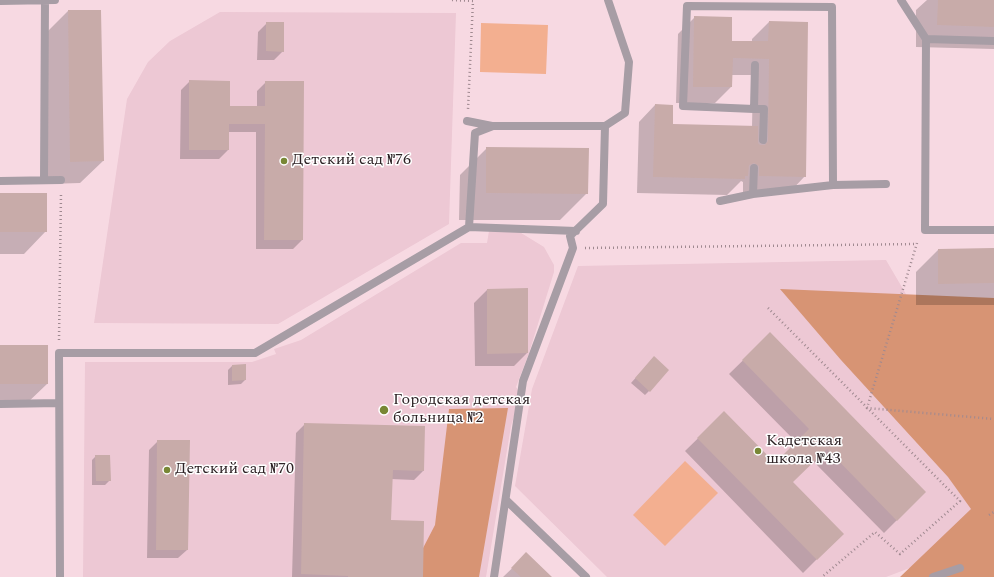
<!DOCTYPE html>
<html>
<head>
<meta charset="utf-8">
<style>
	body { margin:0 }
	canvas { display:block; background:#f7d9e2 }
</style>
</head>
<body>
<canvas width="994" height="577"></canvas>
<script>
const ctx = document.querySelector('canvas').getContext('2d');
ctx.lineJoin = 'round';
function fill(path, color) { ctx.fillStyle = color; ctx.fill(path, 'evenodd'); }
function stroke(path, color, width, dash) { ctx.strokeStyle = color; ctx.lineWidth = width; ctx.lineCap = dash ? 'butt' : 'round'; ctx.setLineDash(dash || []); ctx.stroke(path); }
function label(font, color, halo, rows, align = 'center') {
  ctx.font = font + ' Spectral,serif'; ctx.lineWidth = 3; ctx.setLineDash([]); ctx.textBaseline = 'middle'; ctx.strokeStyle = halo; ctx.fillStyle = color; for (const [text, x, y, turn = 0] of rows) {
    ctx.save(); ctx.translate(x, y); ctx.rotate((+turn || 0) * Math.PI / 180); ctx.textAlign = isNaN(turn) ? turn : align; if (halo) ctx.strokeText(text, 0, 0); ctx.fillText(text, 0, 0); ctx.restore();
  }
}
fill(new Path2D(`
	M220,12L456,13L449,224L278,324L94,323L127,99L148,62L170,41Z
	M513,228L544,247L554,265V272L529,353L516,387L521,394L511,426L486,577H83L85,362H252L276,354L274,349L301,340L461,243H487L489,231Z
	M886,260L944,359L994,536L886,577H607L515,486L532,389L578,266Z`), '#edc8d4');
fill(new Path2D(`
	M481,23L548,25L546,74L480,72Z
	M685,461L718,493L665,546L633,515Z`), '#f3af90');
fill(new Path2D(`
	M780,289L994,298V577H900L971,509L948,477L841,360Z
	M508,408L479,577H408L435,525L449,409Z`), '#d79474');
fill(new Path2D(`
	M927,0H994V49L916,47V10Z
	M68,11L103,161L80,183L48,184L46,33Z
	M694,18L731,42H752V39L769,22L805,176L789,193L743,192V182L741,181L727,195L637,193L639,122L655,105L672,125L752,127L753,75H731V87L715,103H676L678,34Z
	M267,23L283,51L274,60H257L258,32Z
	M190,81L229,107H257V91L266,82L302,240L293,249H256V132H228V150L219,159H180L181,90Z
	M487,148L587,193L560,220H459L460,175Z
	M0,194L46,231L24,254H0Z
	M994,249V305H916V272L938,250Z
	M527,289V353L514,366H475L474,303L487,290Z
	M770,334L925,492L884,533L813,461L792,482L842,534L803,573L685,451L724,413L775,465L797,443L729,374Z
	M0,346L47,384L24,406H0Z
	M650,362L649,391L645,395L631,383Z
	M245,365V380L241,384L228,385V370L232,366Z
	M305,424L423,471L414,480L391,479L390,521L422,577H292L296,433Z
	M158,441L187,550L178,558H147L149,450Z
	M96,456L110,480L105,485H92V460Z
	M527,554L551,577H503Z`), '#0003');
fill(new Path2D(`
	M938,0H994V27L937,25Z
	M68,10H101L104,161L70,162Z
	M694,16L732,17V41H768L769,21L808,22L806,177L759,176V166L754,163L749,165L748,176H745V179L653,177L655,104L673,105V124L758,126V143L760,145H765L768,141L769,59L733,58L732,87H693Z
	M266,22H284V52L266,51Z
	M189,80L230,81V106H265V81H304L303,240H264L265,124H229V150H189Z
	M486,147L589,148L588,194L486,193Z
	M0,193H47V232H0Z
	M994,248V283L938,284V249Z
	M528,288V353L487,354V289Z
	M770,332L926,492L897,521L827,449L793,482L844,534L817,560L697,438L724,411L775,463L809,429L742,360Z
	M0,345H48V384H0Z
	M654,356L669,370L650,392L635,378Z
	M246,364V380L232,381V365Z
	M304,423L425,426L424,471L393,470L391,520L424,521L423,577H348V576L301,574Z
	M157,440H190L188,550H156Z
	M95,455H110L111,481H96Z
	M526,552L552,577H521L511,568Z`), '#c8aba9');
stroke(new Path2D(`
	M452,0L473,1L468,109
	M917,243L867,408L994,419
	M585,248L917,244
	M768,308L960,501L900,554L875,532L822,577
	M59,340L61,193
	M989,515L994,512`), '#9f8990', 2.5, [1, 3]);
stroke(new Path2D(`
	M901,0L926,39L925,230H994
	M0,1L55,0
	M926,39L994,41
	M755,65L754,109L683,106L687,6L832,7L833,185
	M754,109H764L763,140
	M467,121L492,126
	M754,168L753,194L833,185L886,184
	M44,180L45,0
	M0,181L61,180
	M720,201L753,194
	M469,227L576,231
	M0,404L59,403
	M506,500L586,577
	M60,577L59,353H255L469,227L475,133L493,126H605L625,113L629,62L608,0
	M494,577L523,381L573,248L570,236L603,204L605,126
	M933,577L960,568`), '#a79da5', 8);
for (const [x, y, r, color] of [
	[284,161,4,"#788735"],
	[384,410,5,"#788735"],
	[758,451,4,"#788735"],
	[167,470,4,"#788735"]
]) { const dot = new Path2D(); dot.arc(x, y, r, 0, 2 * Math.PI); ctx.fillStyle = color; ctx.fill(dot); stroke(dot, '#fff', 1.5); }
label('16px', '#2d2225', '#fff', [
	["Детский сад №76",292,161],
	["Городская детская",393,401],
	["больница №2",393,419],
	["Кадетская",766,442],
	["школа №43",766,460],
	["Детский сад №70",175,470]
], 'left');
</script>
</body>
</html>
